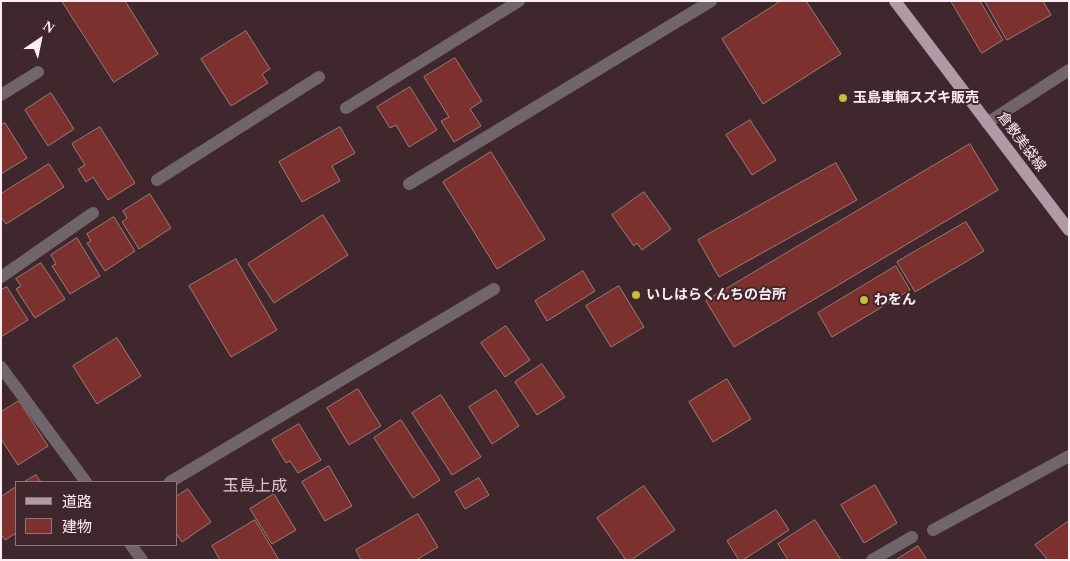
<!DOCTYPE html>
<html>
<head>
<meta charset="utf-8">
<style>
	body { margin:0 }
	#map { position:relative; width:1070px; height:561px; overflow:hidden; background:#3f272d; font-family:"Times New Roman","Noto Sans JP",serif }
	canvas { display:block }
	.frame { position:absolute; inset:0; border:2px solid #feeef1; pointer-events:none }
	.legend { position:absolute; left:15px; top:481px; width:162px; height:65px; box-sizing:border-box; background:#3f272d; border:1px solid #8b777b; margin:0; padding:6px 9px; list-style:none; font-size:15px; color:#feeef1 }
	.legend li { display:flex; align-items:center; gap:10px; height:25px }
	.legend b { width:25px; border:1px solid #8b777b }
	.north { position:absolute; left:15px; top:15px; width:50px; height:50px; -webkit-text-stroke:4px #3f272d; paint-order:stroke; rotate:34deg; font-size:14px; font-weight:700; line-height:20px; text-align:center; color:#feeef1 }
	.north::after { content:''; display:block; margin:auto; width:18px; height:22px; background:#feeef1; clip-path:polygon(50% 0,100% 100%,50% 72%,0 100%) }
</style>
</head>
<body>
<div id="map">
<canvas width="1070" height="561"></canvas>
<div class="frame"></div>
<ul class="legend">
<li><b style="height:6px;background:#b09aa6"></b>道路</li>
<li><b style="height:14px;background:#7d312f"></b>建物</li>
</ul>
<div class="north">N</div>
</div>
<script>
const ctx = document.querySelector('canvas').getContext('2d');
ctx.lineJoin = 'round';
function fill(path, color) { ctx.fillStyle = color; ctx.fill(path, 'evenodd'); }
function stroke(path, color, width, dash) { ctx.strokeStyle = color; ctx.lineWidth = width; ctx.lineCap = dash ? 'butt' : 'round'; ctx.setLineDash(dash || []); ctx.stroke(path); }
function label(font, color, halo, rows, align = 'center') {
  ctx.font = font + ' "Times New Roman","Noto Sans JP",serif'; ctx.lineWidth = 4; ctx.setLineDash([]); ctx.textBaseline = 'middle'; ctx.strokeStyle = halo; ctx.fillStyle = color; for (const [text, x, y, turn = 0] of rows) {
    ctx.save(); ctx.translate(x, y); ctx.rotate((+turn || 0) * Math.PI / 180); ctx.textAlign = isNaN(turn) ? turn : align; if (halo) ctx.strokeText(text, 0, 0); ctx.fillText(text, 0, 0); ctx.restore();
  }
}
const building = new Path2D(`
	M62,1H125L158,54L114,82Z
	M781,1H806L841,54L763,104L722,39Z
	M951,1H980L1003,40L982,53Z
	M985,1H1043L1051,15L1007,40Z
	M246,31L270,69L262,74L268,83L231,106L201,59Z
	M455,58L482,101L470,109L481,126L454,142L441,121L449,117L424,77Z
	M410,87L437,130L409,147L396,125L390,128L377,107Z
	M51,93L74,129L48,146L25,110Z
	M750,120L776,160L752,175L726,135Z
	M5,123L27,158L1,174V125Z
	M100,127L135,183L108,200L93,177L86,182L78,169L85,165L72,144Z
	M340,127L355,153L332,166L340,181L302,202L279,162Z
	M970,144L998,190L734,347L706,301Z
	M491,152L545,239L497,269L443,182Z
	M836,163L857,200L719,277L698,240Z
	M49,164L64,187L6,224L1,217V194Z
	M644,192L671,229L642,250L637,243L634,246L612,215Z
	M150,194L171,228L139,249L122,222L127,218L123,211Z
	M323,215L348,255L274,303L248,264Z
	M114,217L135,251L105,271L87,243L91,241L87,234Z
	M966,222L984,251L915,292L897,262Z
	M77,238L100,276L70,294L52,266L56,264L51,255Z
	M236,259L277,330L231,357L189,286Z
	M41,263L65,299L35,318L16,289L21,286L16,279Z
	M896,266L910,290L832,337L818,313Z
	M583,271L595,291L547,321L535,301Z
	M619,286L644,327L611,347L586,306Z
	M7,287L28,320L1,337V290Z
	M506,326L530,360L505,377L481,343Z
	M117,338L141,376L97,404L73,366Z
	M542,364L565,397L537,415L515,382Z
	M727,379L751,419L713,442L689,402Z
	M358,389L381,426L349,445L327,408Z
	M496,390L519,426L492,444L469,407Z
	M441,395L481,457L452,475L412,413Z
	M19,401L48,446L18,465L1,439V412Z
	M401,420L440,480L413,498L374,438Z
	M299,424L321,460L298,473L290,461L286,463L272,440Z
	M329,466L352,506L325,521L302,482Z
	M36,475L41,482H24Z
	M479,478L489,495L465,509L455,492Z
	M875,485L897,523L864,543L841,505Z
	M644,486L675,530L631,560H626L597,518Z
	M16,487V533L5,540L1,534V497Z
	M188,489L211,522L182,542L176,533V497Z
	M274,494L296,530L272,544L250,509Z
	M776,510L789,530L743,560H739L727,541Z
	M418,514L438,547L416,560H361L356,550Z
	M255,520L279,560H220L212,546Z
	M815,520L841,560H788L778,544Z
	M1069,521V560H1048L1035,545Z
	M918,546L927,560H896Z`);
fill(building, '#7d312f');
stroke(building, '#9a7d7b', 1);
stroke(new Path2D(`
	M1,95L38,72
	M346,108L519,1
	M987,123L1069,70
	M157,180L319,77
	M409,184L711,1
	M1,277L93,213
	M1,367L86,482
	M170,482L494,289
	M933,530L1069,456
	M131,545L142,560
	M872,560L912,537`), '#70656b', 12);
stroke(new Path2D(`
	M895,1L1069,230`), '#b09aa6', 12);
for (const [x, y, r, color] of [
	[843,98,5,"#c7bb3b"],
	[636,295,5,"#c7bb3b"],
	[864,300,5,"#c7bb3b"]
]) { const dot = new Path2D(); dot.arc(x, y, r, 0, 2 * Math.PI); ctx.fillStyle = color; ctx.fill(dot); stroke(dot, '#3f272d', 2); }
label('bold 14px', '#feeef1', '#3f272d', [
	["玉島車輛スズキ販売",853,98],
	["いしはらくんちの台所",646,295],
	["わをん",874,300]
], 'left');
label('14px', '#feeef1', '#3f272d', [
	["倉敷美袋線",1021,142,53]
]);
label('16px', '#e1c2c9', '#3f272d', [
	["玉島上成",255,487]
]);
</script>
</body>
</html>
